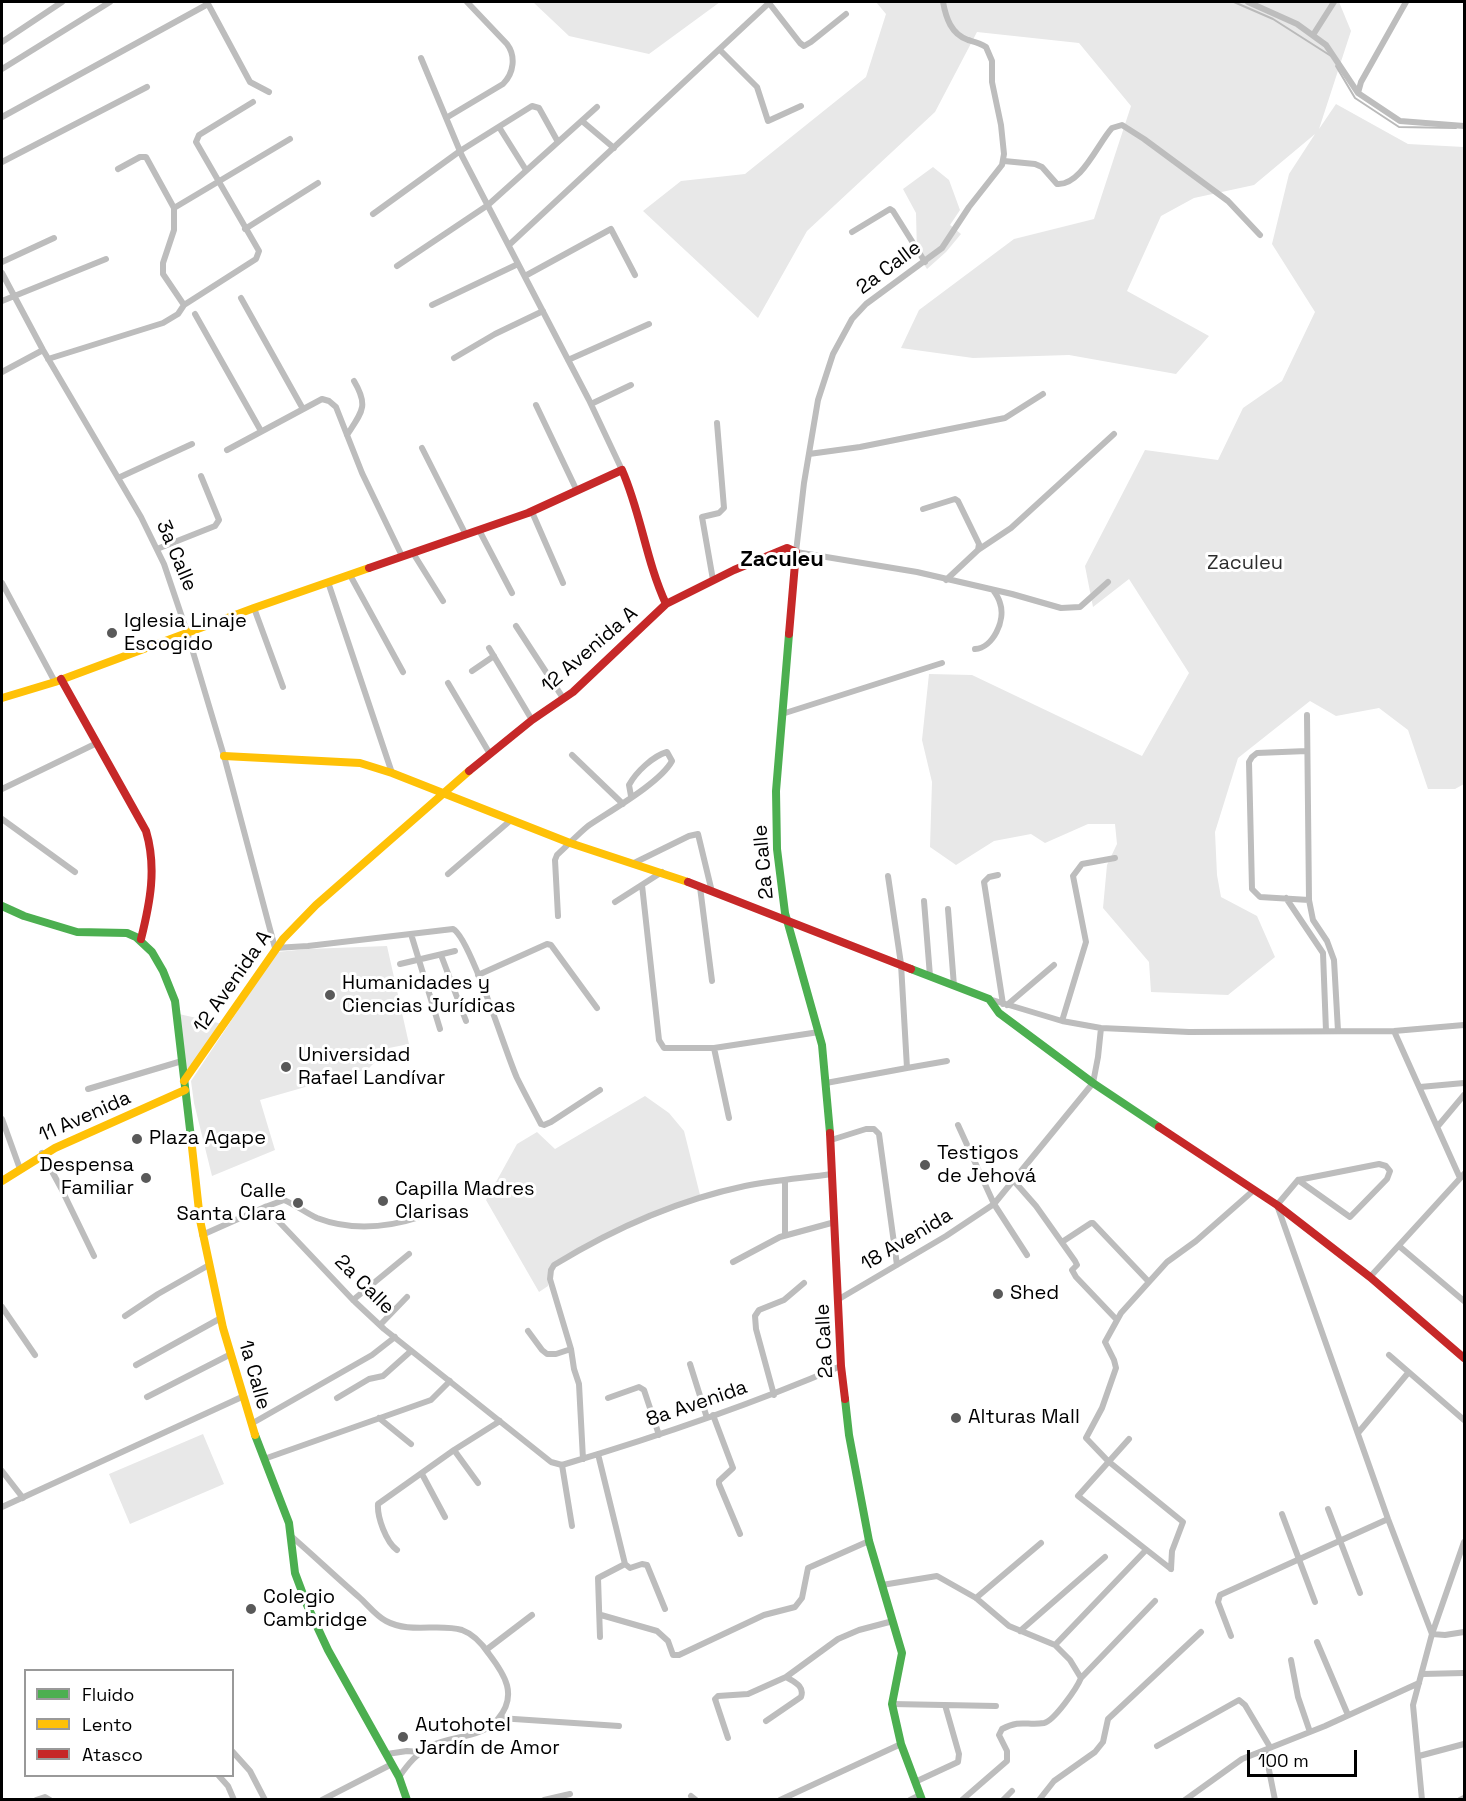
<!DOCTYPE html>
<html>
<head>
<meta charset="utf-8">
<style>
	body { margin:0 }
	#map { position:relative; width:1466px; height:1801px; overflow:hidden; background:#fff; font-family:"Space Grotesk",sans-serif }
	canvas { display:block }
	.frame { position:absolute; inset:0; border:3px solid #000; pointer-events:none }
	.legend { position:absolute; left:24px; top:1669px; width:210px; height:108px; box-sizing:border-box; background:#fff; border:2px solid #999; margin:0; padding:8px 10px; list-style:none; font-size:18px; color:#000 }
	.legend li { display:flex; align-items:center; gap:12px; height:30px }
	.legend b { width:30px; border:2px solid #999 }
	.scale { position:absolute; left:1247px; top:1750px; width:110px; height:27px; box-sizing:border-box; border:3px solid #000; border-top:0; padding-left:8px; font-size:18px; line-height:21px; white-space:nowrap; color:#000; -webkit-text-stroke:4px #fff; paint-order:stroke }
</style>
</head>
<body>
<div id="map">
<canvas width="1466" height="1801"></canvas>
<div class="frame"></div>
<ul class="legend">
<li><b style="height:8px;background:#4caf50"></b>Fluido</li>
<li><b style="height:8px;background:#ffc107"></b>Lento</li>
<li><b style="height:8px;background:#c62828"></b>Atasco</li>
</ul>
<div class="scale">100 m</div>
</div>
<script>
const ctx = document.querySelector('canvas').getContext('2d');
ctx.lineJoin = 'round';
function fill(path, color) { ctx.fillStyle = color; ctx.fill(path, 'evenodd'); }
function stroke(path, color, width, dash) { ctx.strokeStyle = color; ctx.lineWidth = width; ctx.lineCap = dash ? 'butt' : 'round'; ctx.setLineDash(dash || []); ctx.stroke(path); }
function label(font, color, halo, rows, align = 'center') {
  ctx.font = font + ' "Space Grotesk",sans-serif'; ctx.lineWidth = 6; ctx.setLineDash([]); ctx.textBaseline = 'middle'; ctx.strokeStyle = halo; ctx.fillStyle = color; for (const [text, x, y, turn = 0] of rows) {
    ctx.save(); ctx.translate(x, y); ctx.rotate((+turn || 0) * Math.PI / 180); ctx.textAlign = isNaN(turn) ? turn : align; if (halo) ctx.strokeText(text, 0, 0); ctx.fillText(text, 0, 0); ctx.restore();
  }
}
fill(new Path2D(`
	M533,2H720L649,54L569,36Z
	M876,2H1339L1351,31L1319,129L1336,104L1408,144L1464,147V784L1455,789H1428L1408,730L1379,708L1336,716L1310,701L1238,758L1215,832L1217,875L1221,897L1257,916L1275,957L1228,995L1151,992L1149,962L1103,908L1107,865L1117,844L1115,824H1088L1045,843L1031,834L994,841L956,865L930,847L932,782L922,740L929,674L972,675L1142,756L1189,673L1129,579L1093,607L1085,566L1145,450L1218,460L1243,408L1282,381L1315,312L1272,244L1289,174L1315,134L1254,185L1194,198L1161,216L1127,291L1209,336L1176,374L1069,355L973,358L901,348L919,310L1014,239L1094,219L1131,106L1079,43L977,32L935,112L807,231L758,318L643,211L681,181L745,174L866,77L886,14Z
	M933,167L949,180L960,210L950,225L961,234L946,252L927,269L917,253L916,213L903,189Z
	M387,946L409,1044L389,1048L368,1069L260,1100L275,1150L212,1176L194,1103L191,1081L277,952L308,949Z
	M179,1014L223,1024L185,1076Z
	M645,1096L669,1113L684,1131L701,1199L602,1237L549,1270L548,1286L539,1292L486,1200L517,1144L537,1132L555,1149Z
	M203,1434L224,1484L130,1524L109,1474Z`), '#e8e8e8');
stroke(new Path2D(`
	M1234,2L1273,19L1331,56
	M1336,66L1355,98L1399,127L1456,128`), '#bababa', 2);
stroke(new Path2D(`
	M207,2L250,82L269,92
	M943,2C946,18 951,34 968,40C975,42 980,43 986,47L992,61V82L1001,125L1004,154L1002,165L969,207L942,248L866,304L852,319L833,354L818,400L804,483L796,552L917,572L1012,594L1061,608L1080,607L1108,582
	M1248,2L1297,24L1326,45L1358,93L1400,121L1464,126
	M769,3L800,43L804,46L811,42L846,14
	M1313,35L1334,2
	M2,42L62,2
	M720,50L757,87L768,121L801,106
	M421,58L462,156L589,400L622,470
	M2,69L110,2
	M1358,93L1361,82L1406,2
	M2,117L208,4
	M446,118L503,84C514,73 516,56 507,44L467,2
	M582,121L614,148
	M499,127L526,170
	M1004,161L1035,164L1042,167L1057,184C1081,186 1098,143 1112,128L1122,125L1144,139L1228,201L1260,235
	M2,162L147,87
	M118,169L140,157H146L174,208V230L163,263V274L184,305
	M174,208L290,139
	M373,214L460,151L532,106L539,108L558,142
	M245,229L318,183
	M852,232L890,209L893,211L925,262
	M509,245L770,2
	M2,262L54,238
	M397,266L488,205L597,107
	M2,273L43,350L141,517L164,564L187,632L224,756L275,948L308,946L453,929C470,937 506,1054 517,1078C525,1094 533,1109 541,1124L544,1125L551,1122L600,1090
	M525,276L611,229L635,275
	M241,298L303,409
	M2,301L106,259
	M432,305L518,264
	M195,314L261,431
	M454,358L495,334L543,311
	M48,359L163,323L178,314L184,305L256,259L259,251L196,142L199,135L253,102
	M568,360L649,324
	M2,372L43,350
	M591,404L631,385
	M536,405L577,491
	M347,435C362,412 369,406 354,381
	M422,448L466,535
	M227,450L322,399L329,401L336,407L362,473L402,556
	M809,454L860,447L1005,418L1043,394
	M118,478L192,444
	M923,509L955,499L958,501L979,544L978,550
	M532,512L563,583
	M479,530L512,593
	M157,549L215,526L219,520L201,476
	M413,553L443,601
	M350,575L403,672
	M713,580L702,517L719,513L724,508L717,423
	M946,580L978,550L1011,528L1114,434
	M328,582L392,773
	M2,583L55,682
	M254,608L283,687
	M516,626L563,698
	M489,648L532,720
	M975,649C993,648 1006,620 1000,603C999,599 996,594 993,590
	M472,671L494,656
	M448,683L490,754
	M782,714L942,663
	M1307,715L1309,900L1313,920L1327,941L1334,960L1338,1031
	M1307,751L1257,753L1252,757L1249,762L1252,889L1260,897L1309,900
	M572,755L623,804
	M2,789L97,743
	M2,819L75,872
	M634,863L689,836L698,834L712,892
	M448,874L511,820
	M998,875L989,877L984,882L1003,1004
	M642,885L659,1040L664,1048H714L819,1032
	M700,887L712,981
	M1286,898L1323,953L1326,1031
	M924,901L930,976
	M615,902L662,872
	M948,909L954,986
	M558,916L555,860L557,855C567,846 577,835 588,826C610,811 660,783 672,761L667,752C653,756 636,772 629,785L631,796
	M411,934L440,1029
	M441,955L466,1021
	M400,964L455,951
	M478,975L547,944L551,945L597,1008
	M989,999L1062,1021L1101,1028L1189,1032L1394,1031L1464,1025
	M1007,1005L1054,965
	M1062,1021L1086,942L1073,876L1082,864L1115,858
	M1394,1031L1460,1178
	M714,1048L729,1118
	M907,1068L947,1061
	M826,1083L907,1068L901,964L888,876
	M1420,1087L1464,1083
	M88,1089L182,1061
	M2,1119L20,1169
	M958,1125L994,1204L1027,1255
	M1438,1126L1464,1095
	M831,1140L866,1129H874L879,1134L897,1265
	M42,1153L61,1188L94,1256
	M1298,1180L1350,1217L1387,1179L1390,1171L1386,1166L1379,1164L1298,1180L1277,1205L1388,1519L1432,1634L1445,1635L1464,1632
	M785,1181V1235
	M1014,1181L1036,1206L1075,1261L1077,1265L1072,1270L1076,1277L1116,1319
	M265,1207L353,1300L384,1329L551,1462L562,1465
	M202,1235L265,1207L284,1200C296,1205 306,1213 317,1218C351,1231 386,1228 420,1217
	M1062,1242L1091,1223H1093L1149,1282
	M1399,1246L1464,1301
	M733,1262L780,1237L835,1222
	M1370,1277L1464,1174
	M839,1299L946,1236L994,1204L1093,1083L1098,1057L1101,1028
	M353,1300L409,1254
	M2,1307L35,1355
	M125,1316L158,1294L209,1265
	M380,1325L407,1297
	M528,1331L542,1350L547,1354H556L571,1349
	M1389,1355L1464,1420
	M690,1364L707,1418
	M136,1365L221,1318
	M774,1395L756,1329L755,1316L759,1310L784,1300L804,1283
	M147,1397L231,1354
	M337,1398L369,1379L383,1376L411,1351
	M608,1398L639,1387L644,1390L659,1435
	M713,1415L733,1468L719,1481V1484L740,1534
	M379,1418L411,1444
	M251,1424L372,1355L395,1337
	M1358,1433L1408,1373
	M1129,1439L1078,1496L1171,1569
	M454,1450L478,1483
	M598,1454L625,1564L630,1568L642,1564L647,1565L665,1609
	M264,1459L431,1400L450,1381
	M583,1459L579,1384L574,1369L571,1349L550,1279L551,1270L554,1265C613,1229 678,1200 745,1186C774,1180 804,1178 832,1174
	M562,1465C656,1437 750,1405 841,1366
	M562,1465L572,1526
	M2,1471L23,1498
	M422,1474L445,1517
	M2,1507L244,1396
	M1328,1509L1360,1593
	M1282,1514L1315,1602
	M291,1536C314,1556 336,1577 359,1597C367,1604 376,1616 386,1621C410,1634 438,1623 462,1630C473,1634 483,1645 489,1654C505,1675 518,1695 498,1719C481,1739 453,1735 431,1746C417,1753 408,1764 399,1777
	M397,1550C386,1542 377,1517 378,1504L454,1450L500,1421
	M1171,1569L1172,1551L1183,1522L1108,1461L1086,1438L1102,1408L1116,1368L1114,1360L1105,1342L1121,1313L1167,1262L1196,1241L1254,1190
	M882,1585L937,1576L976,1598L1009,1626L1055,1645L1070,1660L1081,1678
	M976,1598L1041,1543
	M601,1615L657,1631L668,1641L673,1655H679L764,1615L795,1607L802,1598L808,1568L869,1541
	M1020,1631L1105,1557
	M1231,1636L1218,1602L1220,1595L1388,1519
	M600,1637L598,1578L625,1564
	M1317,1642L1348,1715
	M1055,1645L1146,1550
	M486,1650L532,1615
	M1291,1660L1298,1697L1310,1732
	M1422,1674L1464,1673
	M786,1677L838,1639L859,1630L893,1621
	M892,1704L996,1706
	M499,1718L619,1726
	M728,1738L715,1699L718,1696L748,1694L786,1677C794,1682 805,1686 801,1697L766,1721
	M1157,1746L1239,1700L1245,1705L1270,1747
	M1265,1750L1275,1800
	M232,1751L250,1771L265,1800
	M387,1754L407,1751L420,1752
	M1419,1756L1464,1744
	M219,1776L228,1786L234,1800
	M915,1782L958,1762L959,1754L945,1705
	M691,1796L696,1800
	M36,1800L45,1797L50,1800
	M322,1800L392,1764
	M544,1800L570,1794
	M780,1800L901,1744
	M910,1800L920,1795
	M962,1800L1007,1761V1751L999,1735L1002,1729C1021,1719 1027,1726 1044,1723C1054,1721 1077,1688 1081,1678L1155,1601
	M1003,1800L1012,1791
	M1039,1800L1054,1781L1095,1752L1103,1742L1108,1719L1201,1632
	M1185,1800L1242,1759L1325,1726L1419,1683
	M1422,1800L1413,1705L1432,1634L1464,1542
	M1460,1800L1464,1798`), '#bdbdbd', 6);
stroke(new Path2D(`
	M789,634L776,791L777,849L785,913L822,1045L830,1133
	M2,906L24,916L77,932L127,933L136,937L152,952L163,971L175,1001L191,1138
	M911,969L989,999L999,1013L1093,1083L1159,1127
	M845,1399L849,1435L869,1541L902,1653L892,1704L901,1744L922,1800
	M255,1435L289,1523L295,1573L307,1605L328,1650L399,1777L407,1800`), '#4caf50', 8);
stroke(new Path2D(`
	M2,698L55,682L254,608L369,568
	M224,756L360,763L392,773L570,843L688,882
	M184,1081L283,939L316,905L469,771
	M191,1138L200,1220L223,1328L255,1435
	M2,1181L55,1148L185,1090`), '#ffc107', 8);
stroke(new Path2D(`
	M369,568L528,513L622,470C641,513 646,561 666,604
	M61,679L146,831C157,868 150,903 141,939
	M469,771L532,720L573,692L666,604L734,570L787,548L796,552L789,634
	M688,882L911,969
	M1159,1127L1277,1205L1370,1277L1464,1358
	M830,1133L841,1366L845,1399`), '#c62828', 8);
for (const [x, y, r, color] of [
	[112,633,6,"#595959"],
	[330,995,6,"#595959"],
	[286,1067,6,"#595959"],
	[137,1139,6,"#595959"],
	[925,1165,6,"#595959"],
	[146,1178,6,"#595959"],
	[383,1201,6,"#595959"],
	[298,1203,6,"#595959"],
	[998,1294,6,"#595959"],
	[956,1418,6,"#595959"],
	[251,1609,6,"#595959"],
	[403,1737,6,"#595959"]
]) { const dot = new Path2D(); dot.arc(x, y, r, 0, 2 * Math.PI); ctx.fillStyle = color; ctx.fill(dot); stroke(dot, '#fff', 2); }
label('20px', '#000', '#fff', [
	["2a Calle",889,268,-37],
	["3a Calle",176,556,67],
	["12 Avenida A",590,650,-41],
	["2a Calle",764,862,-95],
	["12 Avenida A",233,982,-55],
	["11 Avenida",85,1117,-24],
	["18 Avenida",907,1240,-31],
	["2a Calle",364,1285,45],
	["2a Calle",825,1341,-93],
	["1a Calle",254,1375,74],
	["8a Avenida",697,1404,-19]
]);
label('20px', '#2d2d2d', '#fff', [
	["Zaculeu",1245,564]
]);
label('20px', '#000', '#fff', [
	["Iglesia Linaje",124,622],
	["Escogido",124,645],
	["Humanidades y",342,984],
	["Ciencias Jurídicas",342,1007],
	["Universidad",298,1056],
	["Rafael Landívar",298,1079],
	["Plaza Agape",149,1139],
	["Testigos",937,1154],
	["de Jehová",937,1177],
	["Despensa",134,1166,"right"],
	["Familiar",134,1189,"right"],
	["Capilla Madres",395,1190],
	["Clarisas",395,1213],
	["Calle",286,1192,"right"],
	["Santa Clara",286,1215,"right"],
	["Shed",1010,1294],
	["Alturas Mall",968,1418],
	["Colegio",263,1598],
	["Cambridge",263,1621],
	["Autohotel",415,1726],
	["Jardín de Amor",415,1749]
], 'left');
label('bold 22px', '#000', '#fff', [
	["Zaculeu",782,560]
]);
</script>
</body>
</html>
